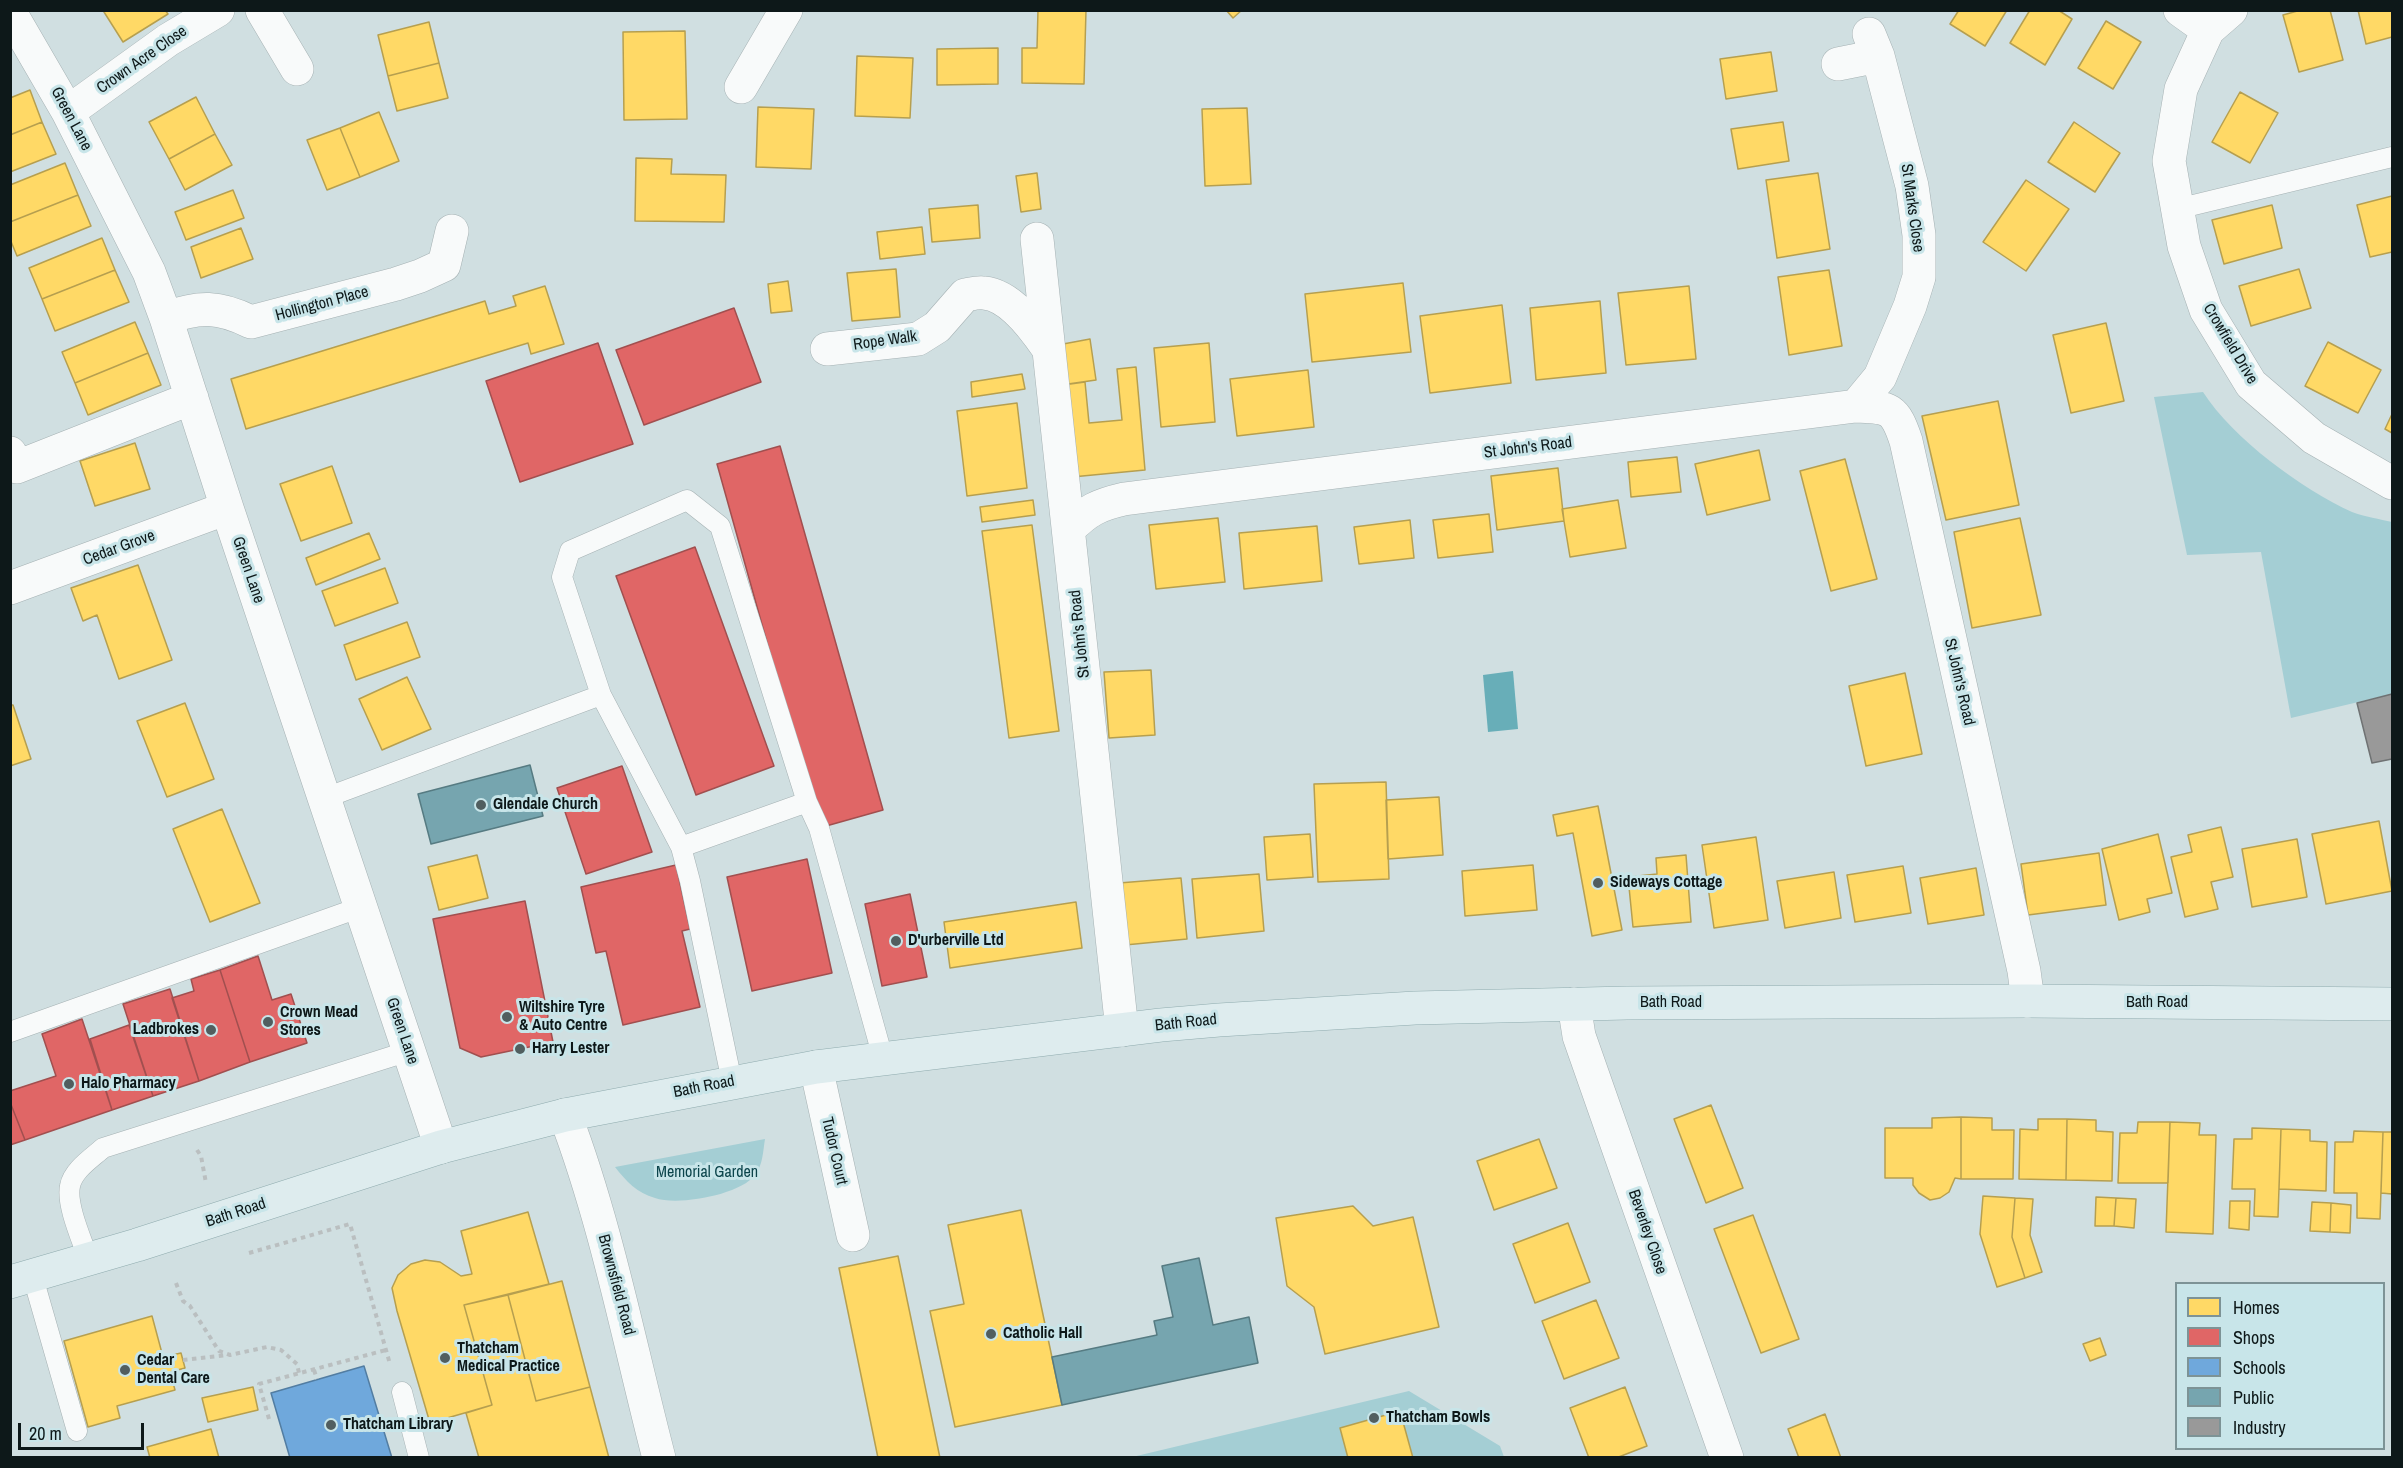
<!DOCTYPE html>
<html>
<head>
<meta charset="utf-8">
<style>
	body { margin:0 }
	#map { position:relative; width:2403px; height:1468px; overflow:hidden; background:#d0dfe1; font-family:"Archivo Narrow",sans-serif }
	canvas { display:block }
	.frame { position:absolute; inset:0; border:12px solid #0d1819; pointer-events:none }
	.legend { position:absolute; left:2175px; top:1282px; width:210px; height:168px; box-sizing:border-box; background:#c8e5e9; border:2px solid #7d9396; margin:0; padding:8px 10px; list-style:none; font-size:18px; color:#0d1819 }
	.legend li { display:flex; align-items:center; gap:12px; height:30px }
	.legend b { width:30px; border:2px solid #7d9396 }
	.scale { position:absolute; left:18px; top:1423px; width:126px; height:27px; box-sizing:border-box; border:3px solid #0d1819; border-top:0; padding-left:8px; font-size:18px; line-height:21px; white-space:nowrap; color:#0d1819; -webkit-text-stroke:4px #c8e5e9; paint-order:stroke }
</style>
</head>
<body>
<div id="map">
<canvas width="2403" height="1468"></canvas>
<div class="frame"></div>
<ul class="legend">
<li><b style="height:16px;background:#ffd966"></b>Homes</li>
<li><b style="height:16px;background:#e06666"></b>Shops</li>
<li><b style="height:16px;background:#6fa8dc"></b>Schools</li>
<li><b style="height:16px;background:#76a5af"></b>Public</li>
<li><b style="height:16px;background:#999"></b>Industry</li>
</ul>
<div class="scale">20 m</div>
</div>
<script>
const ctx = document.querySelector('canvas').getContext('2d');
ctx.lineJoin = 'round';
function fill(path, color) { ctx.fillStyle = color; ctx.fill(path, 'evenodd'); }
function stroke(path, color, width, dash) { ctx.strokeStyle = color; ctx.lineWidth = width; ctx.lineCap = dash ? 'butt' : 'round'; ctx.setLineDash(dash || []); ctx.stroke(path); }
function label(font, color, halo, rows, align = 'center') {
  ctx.font = font + ' "Archivo Narrow",sans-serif'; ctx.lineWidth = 6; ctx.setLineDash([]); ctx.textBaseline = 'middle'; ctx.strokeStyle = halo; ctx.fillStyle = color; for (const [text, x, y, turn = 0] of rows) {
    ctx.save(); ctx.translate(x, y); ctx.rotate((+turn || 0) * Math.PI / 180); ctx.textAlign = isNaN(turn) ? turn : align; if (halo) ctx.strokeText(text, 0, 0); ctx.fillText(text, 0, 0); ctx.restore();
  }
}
fill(new Path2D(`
	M2203,392C2233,439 2302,489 2352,512C2365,517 2380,519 2392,522V694L2291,718L2261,552L2187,555L2154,397Z
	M765,1139C763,1151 763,1165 755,1175C740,1195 678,1206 655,1198C637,1193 626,1181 615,1167Z
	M1409,1391L1500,1446L1504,1457L1128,1458Z`), '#a4ced4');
fill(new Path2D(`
	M1513,671L1518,729L1488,732L1483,675Z`), '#68aeb8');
const homes = new Path2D(`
	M107,10H165L168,14L123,42L104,12Z
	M1038,10H1086L1084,84L1022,83V48H1037Z
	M1226,10H1242L1233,18Z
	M1959,10H2007L1985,46L1950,24Z
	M2030,10H2058L2072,19L2045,65L2010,43Z
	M2301,10H2330L2343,60L2299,72L2283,15Z
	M2358,10H2392V37L2366,44Z
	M2106,21L2141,42L2113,89L2078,68Z
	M429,22L439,63L388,76L378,35Z
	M685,31L687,119L624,120L623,32Z
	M998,48V84L937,85V49Z
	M1771,52L1777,91L1726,99L1720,59Z
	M857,56L913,58L910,118L855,116Z
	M439,63L448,98L397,111L388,76Z
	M30,90L42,122L10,135V98Z
	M2240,92L2278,113L2250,163L2212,142Z
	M196,97L215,134L169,159L149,122Z
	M758,107L814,109L811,169L756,167Z
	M1247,108L1251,184L1205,186L1202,109Z
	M379,112L399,161L360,177L340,128Z
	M42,122L56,154L10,172V135Z
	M1783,122L1789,161L1738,169L1731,129Z
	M2074,122L2120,153L2095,192L2048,162Z
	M340,128L360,177L327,190L307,140Z
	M215,134L232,165L185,190L169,159Z
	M636,158L672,159L671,174L726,175L724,222L635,221Z
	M65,163L78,195L10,222V185Z
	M1037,173L1041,209L1021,212L1016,176Z
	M1818,173L1830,249L1777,258L1766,180Z
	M2026,180L2069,209L2026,271L1983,242Z
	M233,190L244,218L186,240L175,212Z
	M78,195L91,226L17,256L10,239V222Z
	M2392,196V252L2370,257L2357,205Z
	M978,205L980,238L932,242L929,209Z
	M2272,205L2282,248L2224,264L2212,220Z
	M922,227L925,254L880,259L877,232Z
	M241,228L253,259L201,278L191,247Z
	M102,238L115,270L42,299L29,268Z
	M896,269L900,317L852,321L847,273Z
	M2299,269L2311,308L2251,326L2239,286Z
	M115,270L129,302L55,331L42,299Z
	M1829,270L1842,346L1789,355L1778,277Z
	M788,281L792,311L771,313L768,284Z
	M1403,283L1411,352L1312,362L1305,294Z
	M545,286L564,344L531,354L528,343L246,429L231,379L485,301L489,314L516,306L513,296Z
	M1689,286L1696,359L1626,365L1618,293Z
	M1600,301L1606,373L1536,380L1530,308Z
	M1502,305L1511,383L1430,393L1420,316Z
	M135,322L148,353L75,383L62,352Z
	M2106,323L2124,401L2071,413L2053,335Z
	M1090,339L1096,380L1054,386L1047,347Z
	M2328,342L2381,370L2358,413L2305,386Z
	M1209,343L1215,422L1161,427L1154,348Z
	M148,353L161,385L88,415L75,383Z
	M1136,367L1145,470L1072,477L1063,385L1085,382L1089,423L1122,420L1117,369Z
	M1308,370L1314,427L1237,436L1230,379Z
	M1022,374L1025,389L972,397L971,382Z
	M1998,401L2019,505L1946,520L1922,416Z
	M1017,403L1027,488L967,496L957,411Z
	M2392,414V433L2385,429Z
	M135,443L150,489L95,506L80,461Z
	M1759,450L1770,500L1707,515L1695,464Z
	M1677,457L1681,492L1631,497L1628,462Z
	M1845,459L1877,579L1831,591L1800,471Z
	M332,466L352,523L301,541L280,484Z
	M1558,468L1564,521L1497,530L1491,476Z
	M1033,500L1035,515L982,522L980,507Z
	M1618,500L1626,548L1570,557L1562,509Z
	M1489,514L1493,552L1438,558L1433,520Z
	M1218,518L1225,582L1156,589L1149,525Z
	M2020,518L2041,615L1972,628L1954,532Z
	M1410,520L1414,558L1359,564L1354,527Z
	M1032,525L1059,731L1009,738L982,531Z
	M1317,526L1322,581L1244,589L1239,533Z
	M369,533L380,559L316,585L306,558Z
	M138,565L172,660L119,679L97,615L83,621L71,588Z
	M385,568L398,603L335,626L322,591Z
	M407,622L420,657L356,680L344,645Z
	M1151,670L1155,735L1109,738L1104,672Z
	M1905,673L1922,754L1866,766L1849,686Z
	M407,677L431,729L382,750L359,699Z
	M185,703L214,779L167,797L137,721Z
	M10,705H13L31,759L10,766Z
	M1386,782L1389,879L1318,882L1314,784Z
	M1439,797L1443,855L1388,859L1386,800Z
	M1598,806L1622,930L1592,936L1573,833L1557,836L1553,815Z
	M222,809L260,903L210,922L173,829Z
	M2379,821L2392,891L2326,904L2312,834Z
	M2221,827L2233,877L2211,882L2218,909L2185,917L2171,857L2192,852L2188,835Z
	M1310,834L1313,877L1267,880L1264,837Z
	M2158,834L2172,893L2147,899L2150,912L2119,920L2102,849Z
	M1756,837L1768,920L1714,928L1702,845Z
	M2297,839L2307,897L2252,907L2242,849Z
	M2099,853L2106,905L2028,915L2021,864Z
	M477,855L488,898L439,910L428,867Z
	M1686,855L1691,922L1633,927L1628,877L1657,874L1656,858Z
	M1533,865L1537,910L1465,916L1462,871Z
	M1903,866L1911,913L1855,922L1847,875Z
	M1976,868L1984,915L1928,924L1920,878Z
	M1834,872L1841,918L1785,928L1777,881Z
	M1259,874L1264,931L1197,938L1192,879Z
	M1181,878L1187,939L1125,945L1119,883Z
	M1076,902L1082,948L950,968L944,922Z
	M1711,1105L1743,1188L1706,1203L1674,1119Z
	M1961,1117V1179L1955,1178L1949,1192L1940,1198L1930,1200L1919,1193L1913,1185V1178H1885V1128H1932V1118Z
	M1961,1117L1992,1118V1130H2014L2013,1179H1961Z
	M2038,1119H2067L2066,1180L2019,1179L2020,1129L2038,1130Z
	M2067,1119L2096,1120V1131L2113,1132L2112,1181L2066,1180Z
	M2138,1122H2170L2168,1183H2118L2120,1133H2137Z
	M2170,1122L2200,1123L2199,1135H2216L2213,1234L2166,1232Z
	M2252,1128L2281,1129L2278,1217L2254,1216L2255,1189H2232L2234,1139H2252Z
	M2281,1129L2310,1130V1141L2327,1142L2326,1191L2279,1189Z
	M2354,1131L2383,1132L2380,1219L2357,1218V1193H2334L2335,1142H2353Z
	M2383,1132H2392V1194L2381,1193Z
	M1539,1139L1557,1188L1494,1210L1477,1161Z
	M1983,1196L2015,1198L2012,1237L2025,1278L1997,1287L1980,1234Z
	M2096,1197L2116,1198L2114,1226H2095Z
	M2015,1198L2033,1199L2030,1235L2042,1272L2025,1278L2012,1237Z
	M2116,1198L2136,1199L2134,1228L2114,1226Z
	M2230,1201H2250L2249,1230L2229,1228Z
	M2312,1202L2331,1203L2330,1232L2310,1231Z
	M2331,1203L2351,1205L2350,1233L2330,1232Z
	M1353,1206L1373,1226L1413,1217L1439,1327L1325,1354L1314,1307L1287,1286L1276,1218Z
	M1021,1210L1062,1405L955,1427L930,1311L964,1304L948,1225Z
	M528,1212L549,1284L464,1305L492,1405L430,1423L397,1311L392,1288L398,1275L411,1264L425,1260L440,1262L461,1276L472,1274L461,1231Z
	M1753,1215L1799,1339L1761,1353L1714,1229Z
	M1568,1223L1590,1282L1535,1303L1513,1244Z
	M898,1256L940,1458H878L839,1268Z
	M562,1281L590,1387L536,1401L508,1295Z
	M508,1295L536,1401L590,1387L609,1458H479L466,1413L492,1405L464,1305Z
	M1596,1300L1619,1358L1564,1379L1542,1321Z
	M152,1316L163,1357L181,1353L185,1368L170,1372L175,1390L117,1406L120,1418L88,1427L64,1341Z
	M2100,1338L2106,1355L2090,1361L2083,1344Z
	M253,1387L258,1410L208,1422L202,1398Z
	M1625,1387L1647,1446L1616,1458H1589L1570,1408Z
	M1400,1411L1413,1458H1348L1340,1428Z
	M1825,1414L1841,1458H1799L1788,1429Z
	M211,1429L219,1458H150L147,1447Z`);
fill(homes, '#ffd966');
stroke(homes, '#b69f4f', 1.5);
const shops = new Path2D(`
	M734,308L761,382L644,425L616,350Z
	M598,343L633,444L520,482L486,381Z
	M780,446L883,810L819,828L717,464Z
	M695,547L774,766L696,795L616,576Z
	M622,766L652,852L586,874L557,788Z
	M807,859L832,973L752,991L727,877Z
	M676,865L690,929L682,931L700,1007L623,1025L606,951L596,953L581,887Z
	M910,894L927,977L882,986L865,904Z
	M525,901L553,1042L481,1057L460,1048L433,919Z
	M258,956L272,1000L291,994L307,1043L250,1062L220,970Z
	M220,970L250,1062L199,1081L172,998L194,991L191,979Z
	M170,989L199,1081L153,1096L123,1004Z
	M82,1019L112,1110L25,1140L10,1102V1091L56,1076L42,1034Z
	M129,1025L153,1096L112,1110L90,1039Z
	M10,1102L25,1140L10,1145Z`);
fill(shops, '#e06666');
stroke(shops, '#a14f4f', 1.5);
const schools = new Path2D(`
	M364,1366L392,1458H290L271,1393Z`);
fill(schools, '#6fa8dc');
stroke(schools, '#527da2', 1.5);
const public = new Path2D(`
	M530,765L543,816L431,844L418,794Z
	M1199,1258L1213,1325L1249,1317L1258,1363L1062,1405L1052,1357L1157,1335L1154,1321L1173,1317L1162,1266Z`);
fill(public, '#76a5af');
stroke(public, '#567b82', 1.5);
const industry = new Path2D(`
	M2392,694V759L2372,763L2357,703Z`);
fill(industry, '#999');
stroke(industry, '#6f7273', 1.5);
const lane = new Path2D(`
	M2177,209L2392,157
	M325,798L601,695
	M807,802L681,847L601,695L562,577L570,551L687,500L720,526L807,802L819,828L883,1058
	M681,847L690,881L732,1082
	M10,1032L361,907
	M88,1258C82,1240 66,1205 70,1186C73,1170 92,1158 103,1148L409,1051
	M32,1274L77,1431
	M402,1392L419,1458`);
const street = new Path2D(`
	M262,10L297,69
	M2180,10L2208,30
	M2231,10L2208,30L2181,89L2169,161L2184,246L2206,310L2251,384L2314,438L2392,483
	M10,12L68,112L149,272L166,318L227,508L441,1147
	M1838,64L1878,56
	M741,87L786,10
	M68,112L168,40L218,10
	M1037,239L1122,1030
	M166,318C199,306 219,306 251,322L396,284L420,276L444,265L452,231
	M827,349L918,339L937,327L965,295C971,294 978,292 984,293C1010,295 1034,328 1047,347
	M1856,406L1880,377L1910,306L1919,277V235L1912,186L1878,56L1869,34
	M10,453L17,467L192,398
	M1069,529C1088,510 1098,505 1124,499L1856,406C1890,407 1895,408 1906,441L2024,971L2028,1001
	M10,588L227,508
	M1574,1004L1579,1036L1727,1458
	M816,1067L853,1235
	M565,1115C607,1226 629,1343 659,1458`);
const primary = new Path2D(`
	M10,1282L137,1245L441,1147L565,1115L816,1067L1161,1025L1219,1020L1415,1008L1627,1003L2028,1001L2392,1004`);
stroke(lane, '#a5b1b3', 21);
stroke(street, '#a5b1b3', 34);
stroke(primary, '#8fabae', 34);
stroke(new Path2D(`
	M197,1150L201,1156L206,1183
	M249,1253L350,1224L390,1364
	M176,1283L183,1301L190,1306L219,1351L230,1355L267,1347L281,1350L297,1364L299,1373
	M183,1360L227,1355
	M314,1370L317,1379
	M269,1419L259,1384L386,1350`), '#babfc0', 4, [4.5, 4.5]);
stroke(lane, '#f8fafa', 20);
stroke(street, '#f8fafa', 33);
stroke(primary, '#deecee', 33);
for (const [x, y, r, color] of [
	[481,805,6,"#515e5f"],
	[1598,883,6,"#515e5f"],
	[896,941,6,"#515e5f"],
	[507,1017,6,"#515e5f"],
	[268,1022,6,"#515e5f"],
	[211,1030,6,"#515e5f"],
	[520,1049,6,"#515e5f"],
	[69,1084,6,"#515e5f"],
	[991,1334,6,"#515e5f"],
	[445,1358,6,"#515e5f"],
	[125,1370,6,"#515e5f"],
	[1374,1418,6,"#515e5f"],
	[331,1425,6,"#515e5f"]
]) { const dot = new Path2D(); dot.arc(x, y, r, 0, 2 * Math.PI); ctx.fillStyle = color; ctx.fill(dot); stroke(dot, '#c8e5e9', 2); }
label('16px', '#0d1819', '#c8e5e9', [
	["Crown Acre Close",142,60,-35],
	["Green Lane",71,119,62],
	["St Marks Close",1912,208,82],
	["Hollington Place",322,304,-15],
	["Rope Walk",885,341,-8],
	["Crowfield Drive",2230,344,59],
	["St John's Road",1528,448,-7],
	["Cedar Grove",119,548,-20],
	["Green Lane",248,570,71],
	["St John's Road",1080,634,-96],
	["St John's Road",1959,682,77],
	["Bath Road",1671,1003],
	["Bath Road",2157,1003],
	["Bath Road",1186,1023,-6],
	["Green Lane",402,1031,71],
	["Bath Road",704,1087,-11],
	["Tudor Court",834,1151,77],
	["Bath Road",236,1213,-18],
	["Beverley Close",1647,1232,71],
	["Brownsfield Road",616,1285,75]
]);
label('bold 16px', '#0d1819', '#c8e5e9', [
	["Glendale Church",493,805],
	["Sideways Cottage",1610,883],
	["D'urberville Ltd",908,941],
	["Wiltshire Tyre",519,1008],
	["& Auto Centre",519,1026],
	["Crown Mead",280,1013],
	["Stores",280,1031],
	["Ladbrokes",199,1030,"right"],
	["Harry Lester",532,1049],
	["Halo Pharmacy",81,1084],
	["Catholic Hall",1003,1334],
	["Thatcham",457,1349],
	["Medical Practice",457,1367],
	["Cedar",137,1361],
	["Dental Care",137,1379],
	["Thatcham Bowls",1386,1418],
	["Thatcham Library",343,1425]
], 'left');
label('16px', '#0b444b', '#c8e5e9', [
	["Memorial Garden",707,1173]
]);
</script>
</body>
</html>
